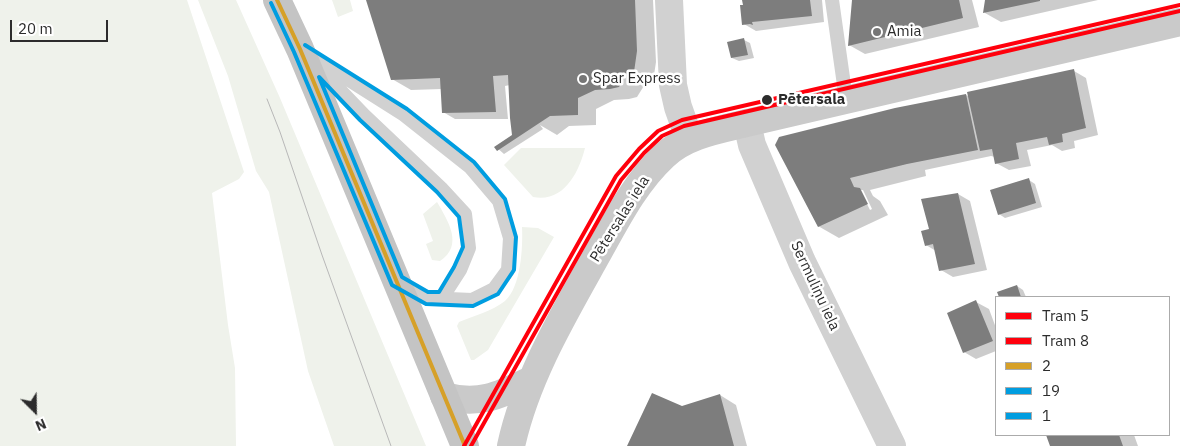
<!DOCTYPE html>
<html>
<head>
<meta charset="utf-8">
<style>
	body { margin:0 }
	#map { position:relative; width:1180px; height:446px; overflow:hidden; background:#fff; font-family:"IBM Plex Sans",sans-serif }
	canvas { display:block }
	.legend { position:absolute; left:995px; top:296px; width:175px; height:140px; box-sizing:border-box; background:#fff; border:1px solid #ababab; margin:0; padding:6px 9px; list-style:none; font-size:15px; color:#2c2c2c }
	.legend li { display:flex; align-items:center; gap:10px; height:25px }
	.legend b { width:25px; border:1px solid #ababab }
	.north { position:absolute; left:10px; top:386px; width:50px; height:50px; -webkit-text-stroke:4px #fff; paint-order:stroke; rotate:157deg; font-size:14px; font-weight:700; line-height:20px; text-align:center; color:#2c2c2c }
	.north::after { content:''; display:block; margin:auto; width:18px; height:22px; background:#2c2c2c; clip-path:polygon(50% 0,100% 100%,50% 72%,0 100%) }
	.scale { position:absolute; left:10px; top:20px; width:98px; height:22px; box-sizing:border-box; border:2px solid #2c2c2c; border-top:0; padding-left:6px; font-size:15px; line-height:18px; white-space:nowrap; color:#2c2c2c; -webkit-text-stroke:4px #fff; paint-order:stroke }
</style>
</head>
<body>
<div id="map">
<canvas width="1180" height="446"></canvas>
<ul class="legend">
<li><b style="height:6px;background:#ff000c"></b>Tram 5</li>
<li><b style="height:6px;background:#ff000c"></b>Tram 8</li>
<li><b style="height:6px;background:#d6a028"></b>2</li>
<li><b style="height:6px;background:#009de0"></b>19</li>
<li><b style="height:6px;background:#009de0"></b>1</li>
</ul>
<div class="north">N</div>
<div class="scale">20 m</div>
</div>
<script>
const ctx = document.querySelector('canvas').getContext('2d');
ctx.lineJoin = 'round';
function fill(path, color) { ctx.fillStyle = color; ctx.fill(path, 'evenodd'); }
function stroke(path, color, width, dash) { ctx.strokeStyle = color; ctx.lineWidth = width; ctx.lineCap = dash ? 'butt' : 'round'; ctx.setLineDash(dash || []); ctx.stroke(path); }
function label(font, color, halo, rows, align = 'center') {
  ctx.font = font + ' "IBM Plex Sans",sans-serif'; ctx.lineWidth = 5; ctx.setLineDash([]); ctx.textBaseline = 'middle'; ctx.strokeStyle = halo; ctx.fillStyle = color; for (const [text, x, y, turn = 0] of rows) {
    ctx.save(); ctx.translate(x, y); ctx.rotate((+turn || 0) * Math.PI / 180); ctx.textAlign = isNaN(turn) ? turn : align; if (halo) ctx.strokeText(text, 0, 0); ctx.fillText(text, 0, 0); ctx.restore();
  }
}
fill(new Path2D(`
	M0,0H187L244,172L239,179L212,193L228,325L235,368L236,446H0Z
	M198,0H236L280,98L426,446H334L308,371L269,192L256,171L228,76Z
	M332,0H350L353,11L338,17Z
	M521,148H585C579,172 564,203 533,197L504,165Z
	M437,202C448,221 464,245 440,261L432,260L426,244L433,241L423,214Z
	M522,227L538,228L554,237L488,350L474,360H471L457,326L459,322C474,316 492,311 505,301C521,287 523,247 522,227Z`), '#eff2eb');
fill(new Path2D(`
	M367,0H653L656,62L653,82L647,81L637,97L629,99L614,100L596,109V125L569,126L557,135L540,125L543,129L504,154L496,147L514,136L510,85L505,86L508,119H455L443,112L442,89L411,90L392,79Z
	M744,0H822L824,22L756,31L744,24Z
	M853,0H972L979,27L865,54L849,45Z
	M986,0H1098L1001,22L985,13Z
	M744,40L750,43L754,58L739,61L732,58Z
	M1074,71L1086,78L1098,135L1074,141L1075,148L1062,151L1052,145L1027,150L1031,166L1009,170L996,163L995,157L991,156L925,170L926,176L870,190L873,196L880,201L888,215L839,238L818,226L776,145L966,95L970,97ZM860,190H863L872,209L870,210Z
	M1029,180L1035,184L1042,207L1005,218L999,214Z
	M958,194L970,201L987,270L953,277L941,270L936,251L926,245L930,230Z
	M1017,286L1023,290L1026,297H1000L998,292Z
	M976,302L989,309L996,328V351L976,359L964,352Z
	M720,395L736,405L747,446H629L682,408Z
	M1048,435H1134L1138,446H1052Z`), '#0003');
fill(new Path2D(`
	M366,0H635L637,51L634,72L628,71L619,87L610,89L595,90L578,98V115L550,116L497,151L494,147L512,135L510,118L508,75L493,76L496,112L442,113L440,78L391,80Z
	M742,0H810L812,16L752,22L753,25L750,24L742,25L740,5H743Z
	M852,0H959L963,18L848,46Z
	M985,0H1040V1L983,13Z
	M744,38L748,55L731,58L727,42Z
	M1074,69L1086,128L1062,134L1063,142L1049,145L1047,137L1016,143L1019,159L995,164L992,149L980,151L967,92Z
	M966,94L978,150L907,164L850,178L854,187L860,188L868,204L818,227L775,145L779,137L895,108Z
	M1029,178L1036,203L998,215L990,190Z
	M958,193L975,264L939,271L933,244L925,246L921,231L929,229L921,199Z
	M1017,285L1021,297H999L997,292Z
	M976,300L993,341L963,353L947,313Z
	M652,393L682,406L720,394L734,446H627Z
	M1046,435H1119L1123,446H1050Z`), '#7d7d7d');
stroke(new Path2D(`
	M832,0L846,99
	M305,52L403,114L470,167L499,201L510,238L508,270L494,289L472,300L426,298L400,283
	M316,65L364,115L441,188L465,214L469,248L460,270L442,298`), '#d1d1d1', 14);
stroke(new Path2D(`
	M669,0L673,85L678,107L689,138
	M747,123L752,145L802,262L892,446`), '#d1d1d1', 28);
stroke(new Path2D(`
	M444,396C479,406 500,395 531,380
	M511,446C526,377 564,314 598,253C617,219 635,183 664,156C686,135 718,130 747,123L1180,22`), '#cacaca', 28);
stroke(new Path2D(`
	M277,0L300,49L465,446`), '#c4c4c4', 28);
stroke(new Path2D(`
	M267,99L280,132L322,255L391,446`), '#b8b8b8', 1);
stroke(new Path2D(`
	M277,0L300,49L465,446`), '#d6a028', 4);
stroke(new Path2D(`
	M271,3L294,52L392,285L426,304L473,306L498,294L514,270L516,237L505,199L474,162L407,109L305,45`), '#009de0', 4);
stroke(new Path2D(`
	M319,77L360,120L437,192L459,217L463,247L454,267L439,292H428L402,277Z`), '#009de0', 4);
stroke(new Path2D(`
	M464,446L616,176L639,149L658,131L682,120L1180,5`), '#ff000c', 4);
stroke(new Path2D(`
	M471,446L621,180L644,153L662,136L684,126L1180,11`), '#ff000c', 4);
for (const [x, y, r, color] of [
	[877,32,5,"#767676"],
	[583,79,5,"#767676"],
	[767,100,6,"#2c2c2c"]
]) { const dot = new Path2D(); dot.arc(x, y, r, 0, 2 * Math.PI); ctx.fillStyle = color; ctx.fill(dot); stroke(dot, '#fff', 2); }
label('15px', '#2c2c2c', '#fff', [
	["Amia",887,32],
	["Spar Express",593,79]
], 'left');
label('bold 15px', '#2c2c2c', '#fff', [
	["Pētersala",778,100]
], 'left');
label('15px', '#2c2c2c', '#fff', [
	["Pētersalas iela",620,219,-58],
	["Sermuliņu iela",815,286,65]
]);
</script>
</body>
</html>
